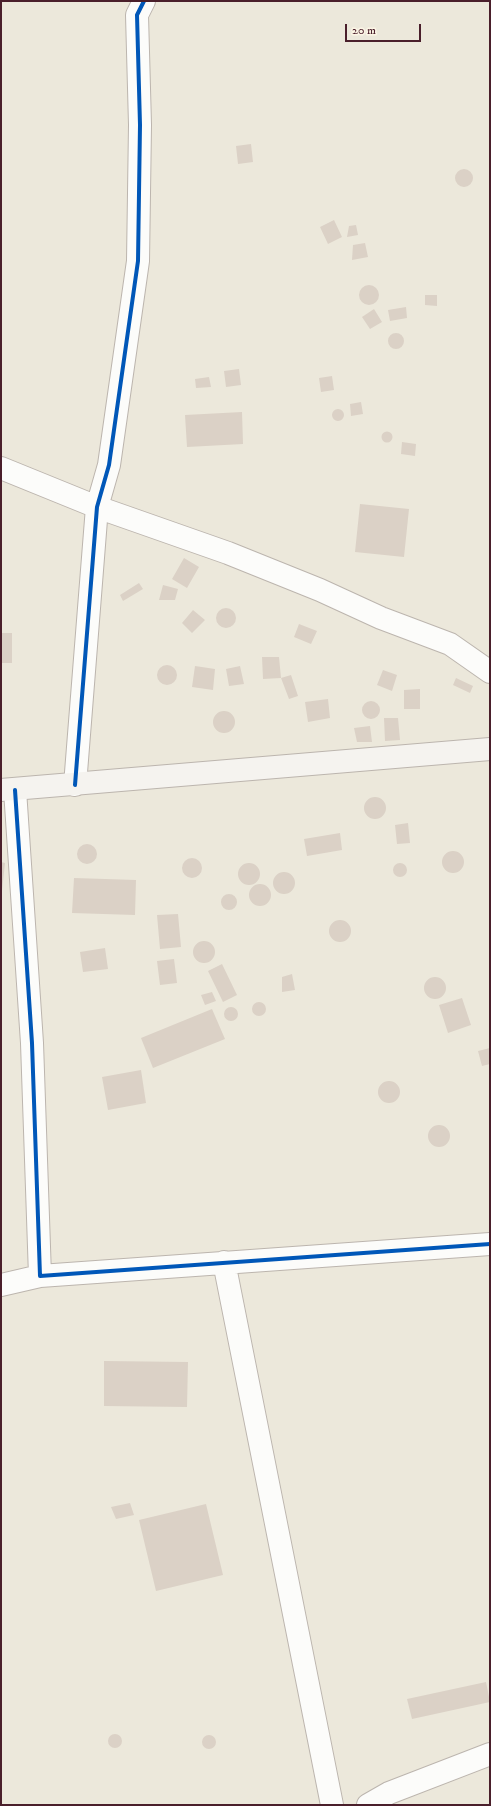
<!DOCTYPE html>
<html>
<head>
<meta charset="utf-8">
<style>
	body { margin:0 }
	#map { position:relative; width:491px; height:1806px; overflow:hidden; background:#ece8db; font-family:"IM FELL DW Pica",serif }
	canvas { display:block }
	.frame { position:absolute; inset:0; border:2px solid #4a1f2b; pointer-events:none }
	.scale { position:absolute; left:345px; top:24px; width:76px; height:18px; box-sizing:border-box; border:2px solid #4a1f2b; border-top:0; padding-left:5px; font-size:12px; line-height:14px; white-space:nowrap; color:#4a1f2b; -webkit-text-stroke:3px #fcf5e5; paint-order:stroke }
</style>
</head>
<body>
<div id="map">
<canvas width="491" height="1806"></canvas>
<div class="frame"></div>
<div class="scale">20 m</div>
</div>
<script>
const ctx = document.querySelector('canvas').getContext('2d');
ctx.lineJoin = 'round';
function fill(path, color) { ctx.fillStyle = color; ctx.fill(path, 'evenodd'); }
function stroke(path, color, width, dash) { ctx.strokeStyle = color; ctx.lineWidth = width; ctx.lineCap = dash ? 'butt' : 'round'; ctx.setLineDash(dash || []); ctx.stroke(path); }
fill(new Path2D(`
	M251,144L253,162L238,164L236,146Z
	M455 178a9 9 0 1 1 18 0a9 9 0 1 1-18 0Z
	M334,220L342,237L328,244L320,227Z
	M356,225L358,235L347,237L349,226Z
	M365,243L368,257L352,260L353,245Z
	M359 295a10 10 0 1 1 20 0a10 10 0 1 1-20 0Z
	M425,295H437V306L425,305Z
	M406,307L407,318L390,321L388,310Z
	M374,309L382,322L370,329L362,317Z
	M388 341a8 8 0 1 1 16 0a8 8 0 1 1-16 0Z
	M239,369L241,385L226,387L224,371Z
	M332,376L334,390L321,392L319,378Z
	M209,377L211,387L196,388L195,379Z
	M361,402L363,414L351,416L350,404Z
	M332 415a6 6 0 1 1 12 0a6 6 0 1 1-12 0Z
	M242,412L243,444L187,447L185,415Z
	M381.5 437a5.5 5.5 0 1 1 11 0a5.5 5.5 0 1 1-11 0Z
	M402,442L416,444L415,456L401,454Z
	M360,504L409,509L404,557L355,552Z
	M184,558L199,567L187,588L172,579Z
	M139,583L143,589L123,601L120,595Z
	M163,585L178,589L175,600H159Z
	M216 618a10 10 0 1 1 20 0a10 10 0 1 1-20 0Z
	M193,610L205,620L192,633L182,623Z
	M299,624L317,631L311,644L294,637Z
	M1,633H12V663H1Z
	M262,657H279L281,678L291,675L298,696L289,699L281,678L263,679Z
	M157 675a10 10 0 1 1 20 0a10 10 0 1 1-20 0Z
	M195,666L215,669L213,690L192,687Z
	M240,666L244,684L229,686L226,669Z
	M383,670L397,675L392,691L377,685Z
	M456,678L473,686L470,693L453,685Z
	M420,689V709H404V690Z
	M328,699L330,718L308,722L305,702Z
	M362 710a9 9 0 1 1 18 0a9 9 0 1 1-18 0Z
	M213 722a11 11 0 1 1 22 0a11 11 0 1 1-22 0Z
	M384,718H398L400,740L385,741Z
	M370,726L372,742H357L354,728Z
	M364 808a11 11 0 1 1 22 0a11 11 0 1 1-22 0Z
	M408,823L410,843L397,844L395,825Z
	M340,833L342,850L307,856L304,839Z
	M77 854a10 10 0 1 1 20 0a10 10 0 1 1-20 0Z
	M442 862a11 11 0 1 1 22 0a11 11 0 1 1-22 0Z
	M182 868a10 10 0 1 1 20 0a10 10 0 1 1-20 0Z
	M1,862L5,863L2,891H1Z
	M393 870a7 7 0 1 1 14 0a7 7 0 1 1-14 0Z
	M238 874a11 11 0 1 1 22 0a11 11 0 1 1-22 0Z
	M273 883a11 11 0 1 1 22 0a11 11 0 1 1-22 0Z
	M74,878L136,880L135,915L72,913Z
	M249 895a11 11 0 1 1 22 0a11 11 0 1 1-22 0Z
	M221 902a8 8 0 1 1 16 0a8 8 0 1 1-16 0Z
	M178,914L181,947L160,949L157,915Z
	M329 931a11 11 0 1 1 22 0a11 11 0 1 1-22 0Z
	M193 952a11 11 0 1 1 22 0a11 11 0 1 1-22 0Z
	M105,948L108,969L83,972L80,952Z
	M174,959L177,983L160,985L157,961Z
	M222,964L237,995L223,1002L208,971Z
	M292,974L295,990L282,992V977Z
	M424 988a11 11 0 1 1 22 0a11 11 0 1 1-22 0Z
	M212,992L216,1001L205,1005L201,995Z
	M462,998L471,1025L448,1033L439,1005Z
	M252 1009a7 7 0 1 1 14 0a7 7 0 1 1-14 0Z
	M224 1014a7 7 0 1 1 14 0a7 7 0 1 1-14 0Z
	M212,1009L225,1039L153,1068L141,1038Z
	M490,1048V1064L482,1066L478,1051Z
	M141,1070L146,1103L108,1110L102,1077Z
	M378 1092a11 11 0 1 1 22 0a11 11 0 1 1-22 0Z
	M428 1136a11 11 0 1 1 22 0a11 11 0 1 1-22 0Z
	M104,1361L188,1362L187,1407L104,1406Z
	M130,1503L134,1515L116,1519L111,1507Z
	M206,1504L223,1575L156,1591L139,1520Z
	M486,1682L490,1702L412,1719L407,1699Z
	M108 1741a7 7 0 1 1 14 0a7 7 0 1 1-14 0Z
	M202 1742a7 7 0 1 1 14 0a7 7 0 1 1-14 0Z`), '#dbd1c6');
const minor = new Path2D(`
	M1,468L97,507L228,553L320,590L381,618L450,644L490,672
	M75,785L97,507L109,465L138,261L140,125L137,15L144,1
	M15,790L32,1043L40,1276L490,1244
	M224,1262L332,1805
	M1,1285L40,1276
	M368,1805L389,1793L490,1754`);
const secondary = new Path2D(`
	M1,790L490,749`);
stroke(minor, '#bcb5ae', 24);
stroke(secondary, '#bcb5ae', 24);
stroke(minor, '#fcfcfa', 22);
stroke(secondary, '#f5f3ef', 22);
stroke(new Path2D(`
	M75,785L97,507L109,465L138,261L140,125L137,15L144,1
	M15,790L32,1043L40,1276L490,1244`), '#0057b8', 4);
</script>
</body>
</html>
